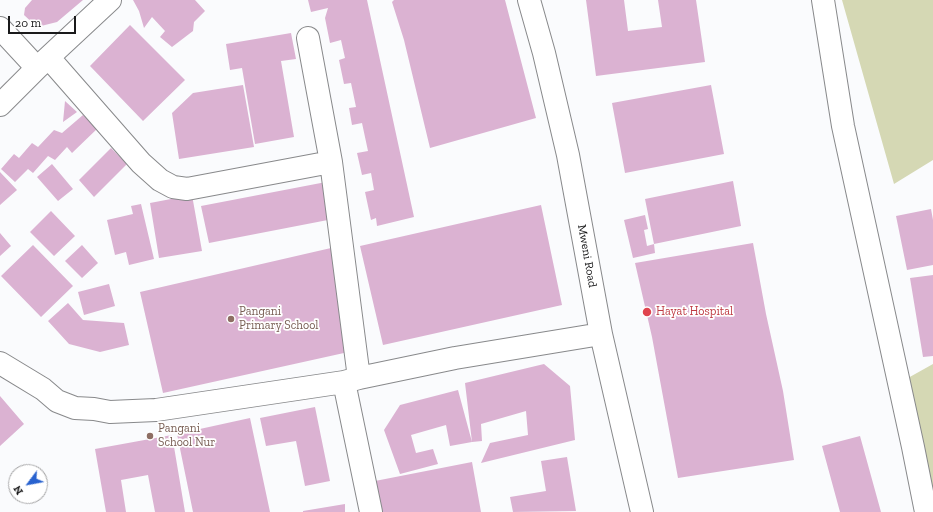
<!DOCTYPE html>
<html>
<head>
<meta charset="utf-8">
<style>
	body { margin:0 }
	#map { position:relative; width:933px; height:512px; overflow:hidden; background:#fafbfd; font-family:"Zilla Slab",serif }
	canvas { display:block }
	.north { position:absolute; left:8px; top:464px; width:40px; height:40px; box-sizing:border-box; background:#fff; border:1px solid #a3a3a4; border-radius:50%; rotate:238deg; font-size:11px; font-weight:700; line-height:16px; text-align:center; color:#1a1a1b }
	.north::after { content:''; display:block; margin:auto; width:14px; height:18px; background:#2862cf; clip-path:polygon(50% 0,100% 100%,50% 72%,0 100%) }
	.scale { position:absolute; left:8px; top:16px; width:68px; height:18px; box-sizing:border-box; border:2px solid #1a1a1b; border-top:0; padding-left:5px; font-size:12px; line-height:14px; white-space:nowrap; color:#1a1a1b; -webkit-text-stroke:3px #fff; paint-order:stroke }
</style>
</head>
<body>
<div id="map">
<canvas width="933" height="512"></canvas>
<div class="north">N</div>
<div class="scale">20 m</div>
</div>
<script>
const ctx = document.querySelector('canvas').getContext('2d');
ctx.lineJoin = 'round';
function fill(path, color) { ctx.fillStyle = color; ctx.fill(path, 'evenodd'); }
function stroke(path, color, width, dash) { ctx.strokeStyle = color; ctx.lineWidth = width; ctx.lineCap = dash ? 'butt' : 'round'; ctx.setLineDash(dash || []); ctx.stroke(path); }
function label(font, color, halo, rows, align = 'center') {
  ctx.font = font + ' "Zilla Slab",serif'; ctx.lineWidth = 3.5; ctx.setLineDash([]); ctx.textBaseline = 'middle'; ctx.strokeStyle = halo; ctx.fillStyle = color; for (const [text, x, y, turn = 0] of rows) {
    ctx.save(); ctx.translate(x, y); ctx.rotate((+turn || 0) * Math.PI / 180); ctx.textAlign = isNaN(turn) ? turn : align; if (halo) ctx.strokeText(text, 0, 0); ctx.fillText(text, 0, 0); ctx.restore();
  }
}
fill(new Path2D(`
	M842,0H933V160L894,184Z
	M933,364V512L899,383Z`), '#d5d8b4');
fill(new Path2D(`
	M32,0H83L57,22L37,27L24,15L25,8Z
	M133,0H195L205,11L194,22L193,31L172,47L160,37L165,31L152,17L144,28L139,11Z
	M308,0H367L414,217L377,226L376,218L371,220L365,192L374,190L371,173L362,175L357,153L368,151L362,123L352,125L349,108L356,107L351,83L344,84L339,60L345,58L341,40L330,43L325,18L328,8L311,12Z
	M394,0H505L536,118L430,148L404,40L392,2Z
	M586,0H624L628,31L662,27L658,0H696L705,62L596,76Z
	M130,25L185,80L143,121L90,66Z
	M291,33L296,59L281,61L294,137L255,144L242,68L230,70L226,44Z
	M243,85L254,147L179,159L172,113L193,93Z
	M711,85L724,154L625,173L612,103Z
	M65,101L77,112L63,122Z
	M83,115L98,128L72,153L67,147L55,160L48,156L33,173L28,169L15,182L1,169L14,154L19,158L32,143L38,147L54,130L62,133Z
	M111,148L127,164L94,197L79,180Z
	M52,164L73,189L58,201L37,177Z
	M0,172L17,190L0,205Z
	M733,181L741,226L654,244L645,199Z
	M326,182L333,219L209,243L201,206Z
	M192,195L202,251L159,258L150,203Z
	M141,204L154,259L129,265L126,252L115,255L107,220L133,214L131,206Z
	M541,205L562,305L383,345L360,246Z
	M931,209L933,220V265L907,270L896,216Z
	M51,211L75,236L54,256L30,232Z
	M645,215L648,229L644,230L647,246L654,244L655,253L633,258L624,220Z
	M0,233L11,246L0,256Z
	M753,243L766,314L783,391L794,460L678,478L652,337L635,263Z
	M33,245L73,286L41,317L1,276Z
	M82,245L98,263L82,278L65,261Z
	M331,248L353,351L163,393L140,292Z
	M933,275V356L923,357L910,278Z
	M109,284L115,306L84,315L78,292Z
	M68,303L83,320L124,323L129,345L100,352L69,344L48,321Z
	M544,364L570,386L575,440L481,463L490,443L528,435L526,411L481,424L482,441L472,442L465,383Z
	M458,390L472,442L450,446L446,425L411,435L416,453L433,449L438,464L400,474L384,430L400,405Z
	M0,396L24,424L0,446Z
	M315,407L330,481L305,486L296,441L266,446L260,418Z
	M250,418L270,512H193L177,434Z
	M172,435L185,512H155L148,475L121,480L126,512H106L95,449Z
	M860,436L881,512H840L822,446Z
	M567,457L576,511L513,512L510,497L546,491L541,461Z
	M472,462L481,512H381L375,481Z
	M345,504V512H303V511Z`), '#dbb2d2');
const minor = new Path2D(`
	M529,0L544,53L568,155L601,334L642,512
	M823,0L843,126L913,447L926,512
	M0,28L37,68
	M308,38L331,162L359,378
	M49,58L141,163L160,180L173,187L187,189L331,162
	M0,105L37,68L110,0
	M0,363L43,389L57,401L75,408L94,409L110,412L156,410L344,382L359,378L455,358L601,334
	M344,382L371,512`);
stroke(minor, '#88898b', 24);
stroke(minor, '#fff', 22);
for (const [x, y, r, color] of [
	[647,312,5,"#e0444e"],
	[231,319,4,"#8d6e63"],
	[150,436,4,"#8d6e63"]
]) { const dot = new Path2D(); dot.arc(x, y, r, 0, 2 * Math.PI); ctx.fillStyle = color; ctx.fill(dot); stroke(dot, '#fff', 1.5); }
label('12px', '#1a1a1b', '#fff', [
	["Mweni Road",587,256,80]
]);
label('12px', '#785e54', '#fff', [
	["Pangani",239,312],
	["Primary School",239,326],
	["Pangani",158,429],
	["School Nur",158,443]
], 'left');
label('12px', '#be3a42', '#fff', [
	["Hayat Hospital",656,312]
], 'left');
</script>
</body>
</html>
